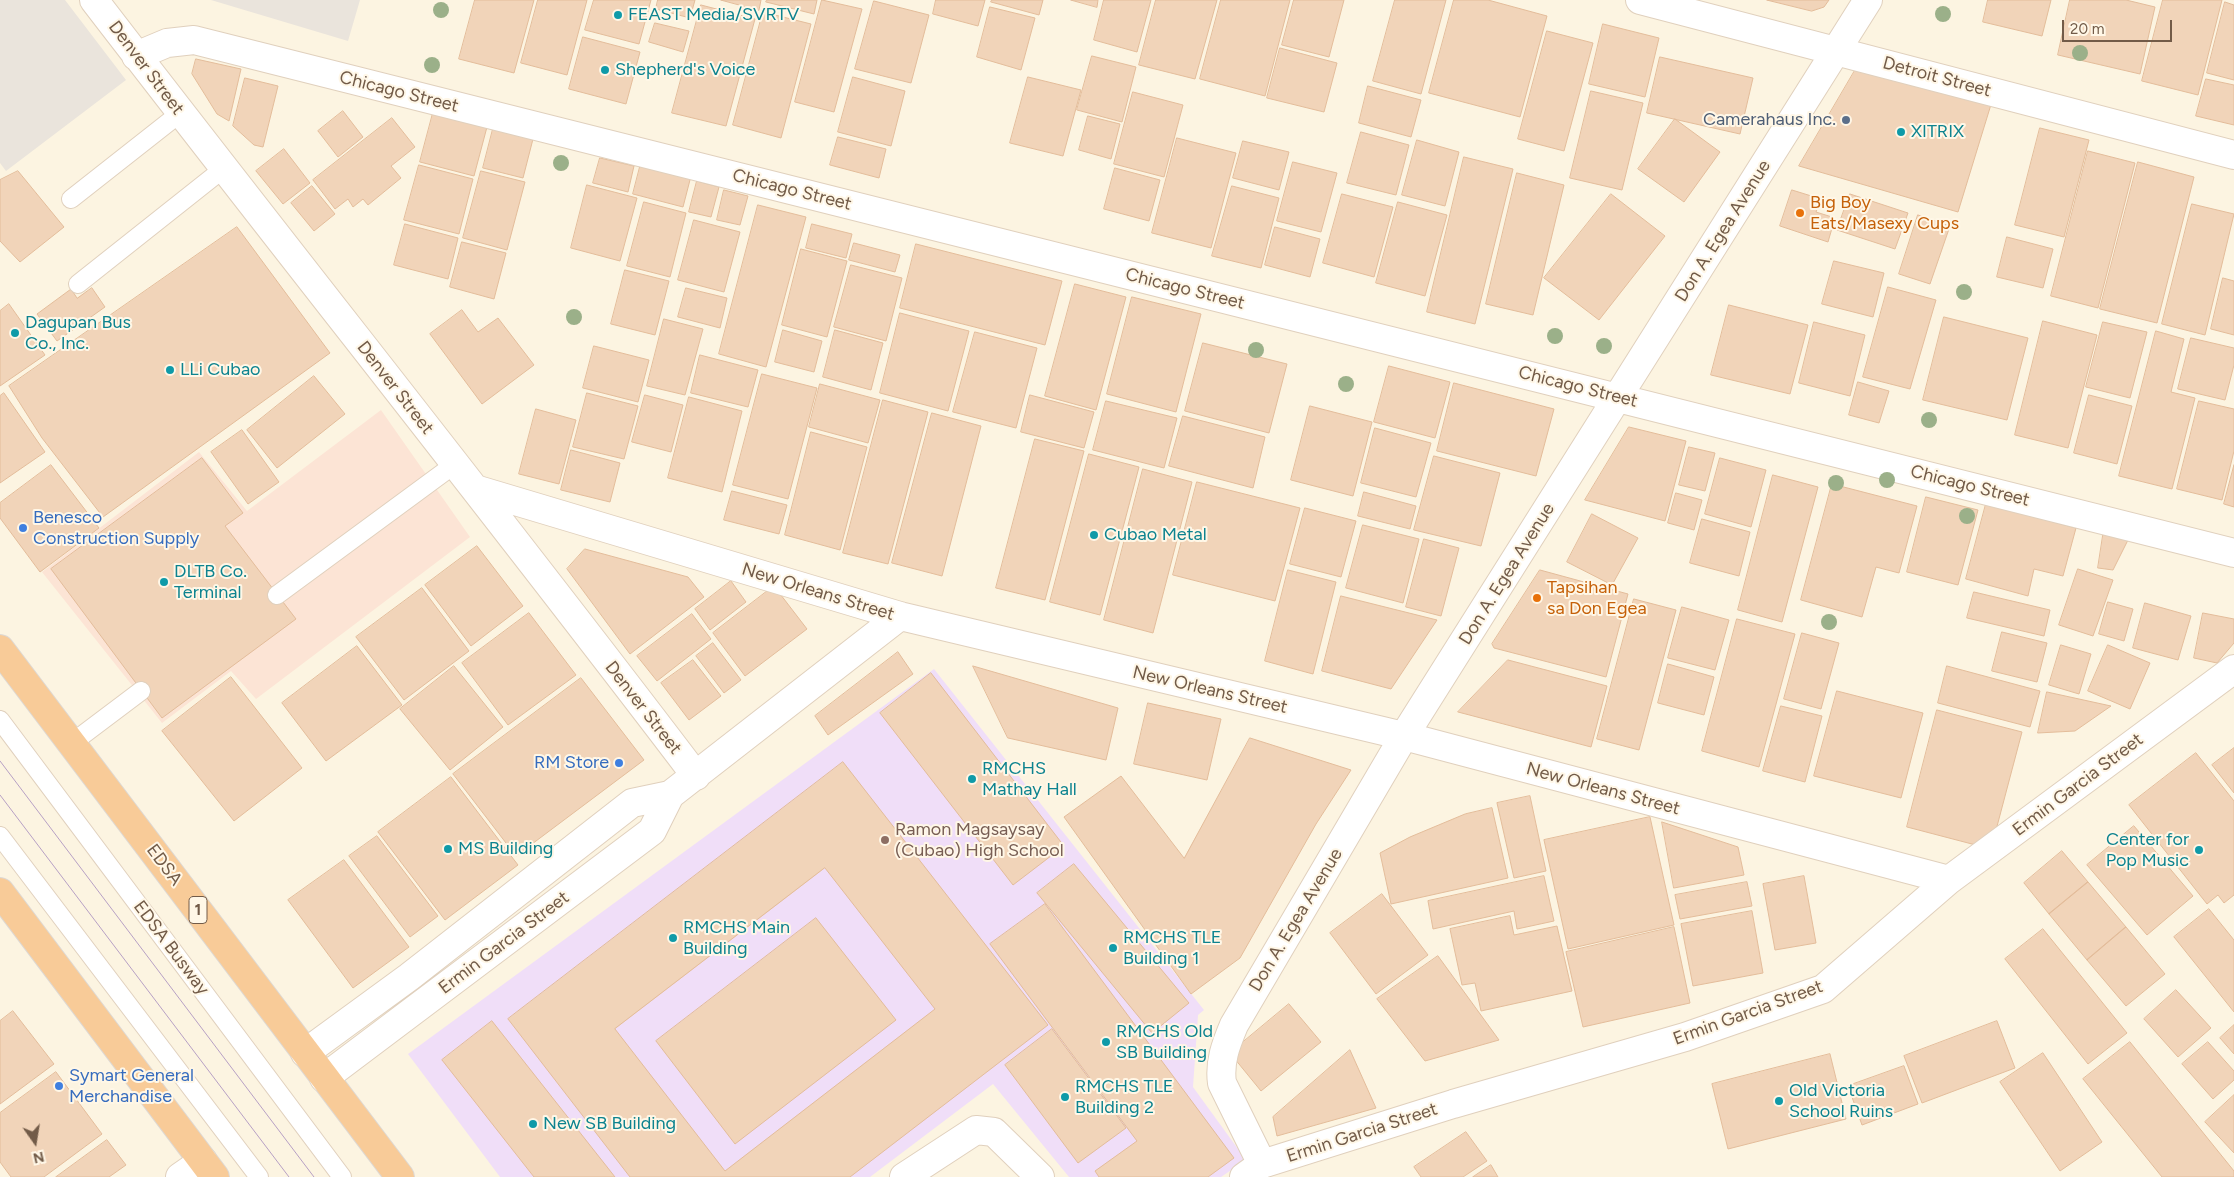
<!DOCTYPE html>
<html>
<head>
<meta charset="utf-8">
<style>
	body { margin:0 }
	#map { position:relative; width:2234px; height:1177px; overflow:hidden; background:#fcf4e1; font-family:Figtree,sans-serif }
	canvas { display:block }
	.north { position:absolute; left:10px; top:1117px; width:50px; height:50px; -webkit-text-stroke:4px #fff7e7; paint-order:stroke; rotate:167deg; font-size:14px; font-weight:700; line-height:20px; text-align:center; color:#725b48 }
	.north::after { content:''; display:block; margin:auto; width:18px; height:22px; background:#725b48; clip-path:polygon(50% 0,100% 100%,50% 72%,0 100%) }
	.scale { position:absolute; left:2062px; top:20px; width:110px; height:22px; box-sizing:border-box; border:2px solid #725b48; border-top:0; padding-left:6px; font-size:15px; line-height:18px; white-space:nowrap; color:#725b48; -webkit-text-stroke:4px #fff7e7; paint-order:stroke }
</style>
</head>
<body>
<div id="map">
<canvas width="2234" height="1177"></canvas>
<div class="north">N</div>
<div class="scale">20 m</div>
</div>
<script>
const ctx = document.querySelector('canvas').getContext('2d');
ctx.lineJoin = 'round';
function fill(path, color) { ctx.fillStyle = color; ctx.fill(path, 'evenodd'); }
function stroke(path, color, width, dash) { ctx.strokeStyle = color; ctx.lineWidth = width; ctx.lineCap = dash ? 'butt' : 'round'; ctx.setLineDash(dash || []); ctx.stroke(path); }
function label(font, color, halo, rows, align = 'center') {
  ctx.font = font + ' Figtree,sans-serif'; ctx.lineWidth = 4; ctx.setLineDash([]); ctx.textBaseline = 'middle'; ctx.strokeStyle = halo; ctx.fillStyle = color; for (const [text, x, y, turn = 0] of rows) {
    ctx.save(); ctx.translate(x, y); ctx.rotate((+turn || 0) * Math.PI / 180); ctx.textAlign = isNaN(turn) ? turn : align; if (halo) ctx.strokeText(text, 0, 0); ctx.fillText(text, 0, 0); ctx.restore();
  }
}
fill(new Path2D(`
	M381,410L470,537L256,699L231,671L162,723L42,572L199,452L247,511Z`), '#fce4d5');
fill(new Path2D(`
	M0,0H65L126,80L6,171L0,163Z
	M211,0H360L348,41Z`), '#eae4dc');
fill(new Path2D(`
	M934,669L1204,1010L1198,1015L1193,1087L1246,1160L1221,1177H1069L993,1084L870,1177H500L408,1054Z`), '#f0def8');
const building = new Path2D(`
	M475,0H534L514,73L459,59Z
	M538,0H587L567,75L521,63Z
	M594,0H651L639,44L585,30Z
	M658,0H695L690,18L656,9Z
	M721,0H761L759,10Z
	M767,0H817L814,14L766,2Z
	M822,0L862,9L834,112L795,102Z
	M936,0H985L978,26L933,14Z
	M992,0H1043L1039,15L991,2Z
	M1071,0H1098L1097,7Z
	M1104,0H1151L1137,52L1094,40Z
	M1156,0H1217L1195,79L1139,65Z
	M1221,0H1290L1265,96L1200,79Z
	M1294,0H1344L1329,57L1282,45Z
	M1395,0H1446L1421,94L1373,81Z
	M1454,0H1488L1547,16L1520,117L1429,93Z
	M1767,0H1829L1824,7L1812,11Z
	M1988,0H2051L2042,36L1983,22Z
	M2070,0H2126L2155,7L2140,74L2058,55Z
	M2163,0H2222L2198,95L2142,81Z
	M874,1L929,15L911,83L855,69Z
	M2225,2L2234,5V80L2207,73Z
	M701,5L755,19L726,126L672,113Z
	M990,7L1035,18L1021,70L977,57Z
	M763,12L811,24L781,138L733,125Z
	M655,23L689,31L683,52L649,42Z
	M1603,24L1659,38L1645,97L1589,84Z
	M1547,31L1593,43L1564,151L1518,139Z
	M583,37L640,52L626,104L569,89Z
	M1280,48L1337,63L1324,112L1267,98Z
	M1092,56L1136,67L1122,122L1077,110Z
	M1660,57L1753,78L1740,134L1647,113Z
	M196,59L241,69L229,121L217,114L192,74Z
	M1857,67L1993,98L1958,212L1799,166Z
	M853,77L905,91L891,146L838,132Z
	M1028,77L1081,90L1063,156L1010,143Z
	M245,78L278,86L263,147L254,145L233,126Z
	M2206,79L2234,85V125L2196,116Z
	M1368,86L1421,100L1411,137L1359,123Z
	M1591,91L1643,103L1622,190L1570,178Z
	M1133,92L1183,105L1164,177L1114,164Z
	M343,111L363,137L338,157L318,131Z
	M433,113L487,127L474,176L420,162Z
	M1088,116L1120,124L1111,159L1079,150Z
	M392,118L415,147L391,166L401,178L368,205L363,199L353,207L348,199L335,209L313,180Z
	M1675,119L1720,152L1684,202L1638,169Z
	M2040,128L2089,140L2064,237L2015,225Z
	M493,129L533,139L523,178L483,168Z
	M1361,132L1409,145L1396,195L1347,183Z
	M838,137L886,149L879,178L830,165Z
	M1177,138L1236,153L1211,248L1152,233Z
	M1417,140L1459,152L1445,206L1402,195Z
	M1243,141L1289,152L1279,190L1233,178Z
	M284,149L310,183L283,204L256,171Z
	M2088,151L2135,163L2098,308L2051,296Z
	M1464,157L1513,169L1475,324L1427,312Z
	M600,158L634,166L628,192L593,183Z
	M1293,162L1337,173L1321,232L1277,221Z
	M2138,162L2194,177L2157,323L2100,309Z
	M641,163L691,176L683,207L633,194Z
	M419,165L473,179L459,234L404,220Z
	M1115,168L1160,180L1149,221L1104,209Z
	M18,171L64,227L20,262L0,241V180Z
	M481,171L525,182L507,250L463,238Z
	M1517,173L1564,185L1533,315L1486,304Z
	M697,181L719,187L711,217L689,212Z
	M587,185L637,198L620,261L571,248Z
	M312,186L335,214L314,231L291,203Z
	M1232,186L1279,198L1261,268L1212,256Z
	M724,190L748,196L740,225L717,220Z
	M1792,190L1821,199L1816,212L1835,218L1828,242L1780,226Z
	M1342,194L1393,207L1374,277L1323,263Z
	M1611,194L1665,236L1599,320L1544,278Z
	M1850,194L1908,213L1895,249L1837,230Z
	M644,202L686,213L670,277L627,266Z
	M1398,202L1447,215L1425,296L1376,283Z
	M2192,204L2234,214L2205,335L2162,324Z
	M758,205L806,217L766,367L719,354Z
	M1918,215L1950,226L1930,284L1899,274Z
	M694,220L740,232L724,292L678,280Z
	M405,224L458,238L448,279L394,265Z
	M812,224L852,234L846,258L806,248Z
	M237,227L330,353L103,517L42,438L9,386Z
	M1275,227L1320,239L1310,277L1265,265Z
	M2007,237L2053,249L2043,288L1997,277Z
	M462,242L506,253L494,299L450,287Z
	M854,243L900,255L895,272L849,260Z
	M916,244L1062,281L1045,345L900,308Z
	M801,249L847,261L827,337L782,325Z
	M1834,261L1884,273L1873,317L1822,304Z
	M851,265L902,278L886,341L834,327Z
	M625,270L669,281L655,335L611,324Z
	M2223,278L2234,281V335L2211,329Z
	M1075,284L1126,297L1096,410L1045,396Z
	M1888,287L1936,300L1910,389L1863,377Z
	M92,288L105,307L57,341L37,314L71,289L77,298Z
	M686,288L727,298L720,328L678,317Z
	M1132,297L1201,314L1176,412L1107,394Z
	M9,304L45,355L0,386V311Z
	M1729,305L1808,325L1790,394L1711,375Z
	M462,310L478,332L498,318L534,365L482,404L430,334Z
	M900,313L969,331L948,411L880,393Z
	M1944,317L2028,338L2007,420L1923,400Z
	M664,319L703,329L685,395L647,386Z
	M2043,321L2097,335L2068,448L2015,435Z
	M1814,322L1865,335L1850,396L1799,383Z
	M2103,322L2147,332L2130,398L2086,387Z
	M783,330L822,341L814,372L775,362Z
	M835,330L883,343L871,390L823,377Z
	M2156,331L2184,339L2171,392L2195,398L2172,489L2119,476Z
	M975,332L1037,348L1016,428L953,412Z
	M2191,338L2234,348V365L2225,400L2178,389Z
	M1203,343L1287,364L1269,433L1185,411Z
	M594,346L649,360L638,402L583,388Z
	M700,355L758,370L748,407L691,393Z
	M1389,366L1450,382L1435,438L1374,422Z
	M762,374L817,388L788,499L733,485Z
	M314,376L345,414L277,468L247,430Z
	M1858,382L1889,391L1879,423L1849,415Z
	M1454,383L1554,409L1536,476L1437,451Z
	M820,384L880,400L868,443L809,427Z
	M4,393L45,452L0,483V396Z
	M587,393L638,406L624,459L573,447Z
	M645,395L683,405L671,452L632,442Z
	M1030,395L1094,412L1084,448L1021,432Z
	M2089,395L2132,406L2117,464L2074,453Z
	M689,397L742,411L722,492L668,478Z
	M883,400L928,412L888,564L843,553Z
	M1106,401L1177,418L1164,468L1093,450Z
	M2199,401L2234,409V451L2222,500L2177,489Z
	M1310,406L1372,422L1353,496L1291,480Z
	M536,409L576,420L559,484L519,474Z
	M932,413L981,426L942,576L892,563Z
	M1183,416L1265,437L1253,488L1169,466Z
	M1629,427L1686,441L1665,521L1585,500Z
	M1375,428L1431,443L1416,497L1361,483Z
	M242,430L279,482L248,504L211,452Z
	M811,432L867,447L840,550L785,535Z
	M1035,439L1084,451L1045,600L996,588Z
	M1689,447L1715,453L1705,491L1679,485Z
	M571,450L620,463L610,502L561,490Z
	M1089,454L1139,467L1100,615L1050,602Z
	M1434,456L1500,473L1481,546L1414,530Z
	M202,458L243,513L225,526L296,619L162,718L51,569Z
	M1720,458L1766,470L1751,527L1705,514Z
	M51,465L99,528L40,572L0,518V503Z
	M2234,465V507L2224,504Z
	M1143,469L1192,482L1153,633L1104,620Z
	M1773,475L1818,487L1782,622L1738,610Z
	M1197,482L1300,508L1275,601L1173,575Z
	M1832,484L1917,506L1899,573L1876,567L1862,617L1801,600Z
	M732,491L787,505L779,534L724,520Z
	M1364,492L1416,506L1410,529L1358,516Z
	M1676,493L1702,500L1694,530L1668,523Z
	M1926,497L1978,510L1958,585L1907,572Z
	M1986,504L2076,528L2063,576L2034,569L2028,596L1966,579Z
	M1305,508L1356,521L1341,577L1290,564Z
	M1592,514L1638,538L1612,585L1567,562Z
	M1702,519L1750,532L1739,576L1690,563Z
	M1363,525L1419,539L1403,603L1346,588Z
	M2104,529L2128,540L2113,570L2098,568Z
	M1424,539L1459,548L1441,616L1406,607Z
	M477,546L523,606L471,646L425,585Z
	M585,549L688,577L704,597L630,654L567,569Z
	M2078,569L2113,580L2093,636L2059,625Z
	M1288,570L1336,582L1313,674L1265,661Z
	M1540,570L1628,594L1606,677L1494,648L1492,644Z
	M731,581L746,602L710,630L695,609Z
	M774,586L807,629L745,676L713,633Z
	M422,588L469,651L404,700L356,637Z
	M1974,592L2050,610L2044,636L1967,618Z
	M1341,596L1437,620L1391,689L1322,671Z
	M1634,599L1676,610L1639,750L1597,739Z
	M2108,602L2133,609L2124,641L2099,634Z
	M2145,603L2191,616L2178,660L2133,648Z
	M1682,607L1729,620L1715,670L1668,658Z
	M529,613L576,675L508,725L462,663Z
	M2203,613L2234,619V643L2217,663L2194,658Z
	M692,614L711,639L657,681L637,656Z
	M1737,619L1795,634L1759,767L1702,751Z
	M2002,632L2047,643L2037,682L1992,671Z
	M1802,633L1839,643L1821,709L1784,699Z
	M713,643L741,680L724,693L696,656Z
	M2061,645L2091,654L2079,694L2049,685Z
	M2108,645L2150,663L2130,709L2088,691Z
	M357,646L402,705L326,761L282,703Z
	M898,652L913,674L828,735L815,716Z
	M693,660L721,696L689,720L661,683Z
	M1508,660L1607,686L1591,747L1458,712Z
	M1668,664L1714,677L1704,715L1658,703Z
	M454,666L503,727L450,770L400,709Z
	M973,666L1118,708L1106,760L1008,738Z
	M1947,666L2040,691L2030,727L1938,703Z
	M931,673L1064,846L1013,885L880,713Z
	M231,677L302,768L234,821L162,731Z
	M581,678L644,760L516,856L453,774Z
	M1837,691L1923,713L1901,798L1814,776Z
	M2047,692L2111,706L2075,731L2038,733Z
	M1148,703L1221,719L1207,780L1134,764Z
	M1781,706L1822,716L1805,782L1763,771Z
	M1937,710L2022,732L1991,849L1907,827Z
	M1250,738L1351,770L1316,824L1240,958L1191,994L1064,817L1121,776L1184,858Z
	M2234,748V793L2212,765Z
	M2196,753L2234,801V895L2224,903L2218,895L2207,904L2129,805Z
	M843,762L1048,1025L850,1177H630L508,1019ZM825,868L935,1009L725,1171L615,1029Z
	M451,777L518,865L445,920L378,832Z
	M1530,796L1546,871L1514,878L1497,803Z
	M1492,808L1508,878L1391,904L1380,853L1410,837L1465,814Z
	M1650,817L1674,925L1568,949L1544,840Z
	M1662,822L1738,847L1744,875L1674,888Z
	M2134,826L2193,896L2147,935L2087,865Z
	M377,836L438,916L410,937L349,856Z
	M2062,851L2088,882L2049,914L2024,883Z
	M344,860L409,947L353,988L288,900Z
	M1074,864L1189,1003L1152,1033L1037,893Z
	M1544,876L1554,921L1517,929L1514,911L1433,929L1428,901Z
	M1804,876L1816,943L1775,950L1763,884Z
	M1747,882L1752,906L1680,919L1675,895Z
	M2088,882L2126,927L2087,960L2049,914Z
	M1382,894L1428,955L1376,994L1330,933Z
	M1045,904L1234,1158L1208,1177H1099L1095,1171L1137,1141L990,944Z
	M2209,909L2234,940V1012L2174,937Z
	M1752,911L1763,973L1693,986L1681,924Z
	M1510,916L1514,935L1557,926L1572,991L1481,1011L1475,983L1462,985L1450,929Z
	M816,918L896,1020L735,1144L656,1041Z
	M1674,927L1690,1003L1583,1027L1566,952Z
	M2126,927L2165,974L2126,1006L2087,960Z
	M2043,929L2127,1033L2088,1064L2005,959Z
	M1438,956L1499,1040L1425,1061L1377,999Z
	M2176,990L2211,1028L2178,1057L2144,1019Z
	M1289,1004L1321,1042L1261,1091L1230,1053Z
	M13,1011L54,1064L0,1104V1021Z
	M492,1021L615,1177H534L442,1060Z
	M1997,1021L2015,1068L1922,1103L1904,1056Z
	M2234,1025V1054L2220,1038Z
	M1052,1029L1126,1128L1078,1163L1005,1065Z
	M2130,1042L2234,1171V1177H2162L2083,1079Z
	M2208,1042L2234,1071V1080L2213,1099L2182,1064Z
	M1350,1050L1376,1108L1277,1136L1273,1117Z
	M2043,1053L2102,1142L2060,1171L2000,1082Z
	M1830,1054L1846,1119L1728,1149L1712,1084Z
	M1904,1066L1918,1104L1862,1125L1848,1086Z
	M56,1072L102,1134L44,1177H11L0,1162V1113Z
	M2234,1095V1153L2205,1122Z
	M1466,1132L1487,1161L1463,1177H1421L1414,1167Z
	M107,1140L126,1165L109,1177H56Z
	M1491,1165L1498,1177H1473Z`);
fill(building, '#f1d4b9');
stroke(building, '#e3bc9a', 1);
const service = new Path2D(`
	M71,199L179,114
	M78,284L223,169
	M277,595L455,464
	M0,720L342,1177
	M72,743L141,691
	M0,836L259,1177`);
const minor = new Path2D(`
	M94,0C293,259 498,515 696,776
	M1640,0L2234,155
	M136,56L167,43L194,40L2234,553
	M475,489L900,616L1404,736L1949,880
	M305,1053L409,977L632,803L670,795
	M324,1078L652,831L670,795L900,616
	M1262,1164L1222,1083C1219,1062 1226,1044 1234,1025L1404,736L1868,0
	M180,1177L203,1161
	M904,1177L976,1130L994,1132L1040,1177
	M1244,1177L1262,1164L1453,1104L1685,1037L1823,989L1949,880L2234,669`);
const trunk = new Path2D(`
	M0,649L400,1177
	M0,892L215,1177`);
stroke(service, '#e0d0bd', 20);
stroke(minor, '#e0d0bd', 30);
stroke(trunk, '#ddd8d3', 30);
stroke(service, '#fff', 18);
stroke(minor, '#fff', 28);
stroke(trunk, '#f8cb98', 28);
stroke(new Path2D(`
	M0,761L314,1177
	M0,795L289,1177`), '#b7a0c4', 1);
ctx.fillStyle = '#9bb089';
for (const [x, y] of [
	[441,10],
	[1943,14],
	[2080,53],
	[432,65],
	[561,163],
	[1964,292],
	[574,317],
	[1555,336],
	[1604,346],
	[1256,350],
	[1346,384],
	[1929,420],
	[1887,480],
	[1836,483],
	[1967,516],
	[1829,622]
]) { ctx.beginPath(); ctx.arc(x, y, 8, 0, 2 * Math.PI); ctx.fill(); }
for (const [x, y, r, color] of [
	[618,15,5,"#0f9aa8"],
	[605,70,5,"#0f9aa8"],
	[1846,120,5,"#5c6f8a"],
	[1901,132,5,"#0f9aa8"],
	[1800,213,5,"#e8710a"],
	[15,333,5,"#0f9aa8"],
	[170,370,5,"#0f9aa8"],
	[23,528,5,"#3f7fe0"],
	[1094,535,5,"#0f9aa8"],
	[164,582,5,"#0f9aa8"],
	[1537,598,5,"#e8710a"],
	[619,763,5,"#3f7fe0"],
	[972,779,5,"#0f9aa8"],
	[885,840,5,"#8d6e63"],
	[448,849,5,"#0f9aa8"],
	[2199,850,5,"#0f9aa8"],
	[673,938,5,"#0f9aa8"],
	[1113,948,5,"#0f9aa8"],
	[1106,1042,5,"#0f9aa8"],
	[59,1086,5,"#3f7fe0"],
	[1065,1097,5,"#0f9aa8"],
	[1779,1101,5,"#0f9aa8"],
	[533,1124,5,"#0f9aa8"]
]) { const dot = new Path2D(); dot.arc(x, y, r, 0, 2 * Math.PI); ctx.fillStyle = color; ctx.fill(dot); stroke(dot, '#fff7e7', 2); }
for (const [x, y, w] of [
	[198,910,18]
]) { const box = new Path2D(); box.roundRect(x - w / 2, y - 13.5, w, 27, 4); ctx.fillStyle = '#fff7e7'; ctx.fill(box); stroke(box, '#725b48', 1); }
label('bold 16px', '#725b48', null, [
	["1",198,910]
]);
label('18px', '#0d838f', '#fff7e7', [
	["FEAST Media/SVRTV",628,15],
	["Shepherd's Voice",615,70],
	["XITRIX",1911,132],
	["Dagupan Bus",25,323],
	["Co., Inc.",25,344],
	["LLi Cubao",180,370],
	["Cubao Metal",1104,535],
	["DLTB Co.",174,572],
	["Terminal",174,593],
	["RMCHS",982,769],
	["Mathay Hall",982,790],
	["Center for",2189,840,"right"],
	["Pop Music",2189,861,"right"],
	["MS Building",458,849],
	["RMCHS Main",683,928],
	["Building",683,949],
	["RMCHS TLE",1123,938],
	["Building 1",1123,959],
	["RMCHS Old",1116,1032],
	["SB Building",1116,1053],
	["RMCHS TLE",1075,1087],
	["Building 2",1075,1108],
	["Old Victoria",1789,1091],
	["School Ruins",1789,1112],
	["New SB Building",543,1124]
], 'left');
label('18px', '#725b48', '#fff7e7', [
	["Denver Street",146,68,53],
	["Detroit Street",1937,77,15],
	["Chicago Street",399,92,14],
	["Chicago Street",792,190,14],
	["Don A. Egea Avenue",1723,231,-58],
	["Chicago Street",1185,289,14],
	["Chicago Street",1578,387,14],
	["Denver Street",395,388,52],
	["Chicago Street",1970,486,14],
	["Don A. Egea Avenue",1507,574,-58],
	["New Orleans Street",818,592,17],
	["New Orleans Street",1210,690,13],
	["Denver Street",643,708,52],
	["Ermin Garcia Street",2078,785,-37],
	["New Orleans Street",1603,789,15],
	["EDSA",164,865,53],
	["Don A. Egea Avenue",1296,920,-59],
	["Ermin Garcia Street",504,943,-37],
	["EDSA Busway",171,948,53],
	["Ermin Garcia Street",1748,1013,-20],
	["Ermin Garcia Street",1362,1133,-18]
]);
label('18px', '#4e5e75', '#fff7e7', [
	["Camerahaus Inc.",1836,120]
], 'right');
label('18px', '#c56008', '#fff7e7', [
	["Big Boy",1810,203],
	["Eats/Masexy Cups",1810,224],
	["Tapsihan",1547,588],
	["sa Don Egea",1547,609]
], 'left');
label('18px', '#366cbe', '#fff7e7', [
	["Benesco",33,518],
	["Construction Supply",33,539],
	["RM Store",609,763,"right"],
	["Symart General",69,1076],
	["Merchandise",69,1097]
], 'left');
label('18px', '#785e54', '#fff7e7', [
	["Ramon Magsaysay",895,830],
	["(Cubao) High School",895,851]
], 'left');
</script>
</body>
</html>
